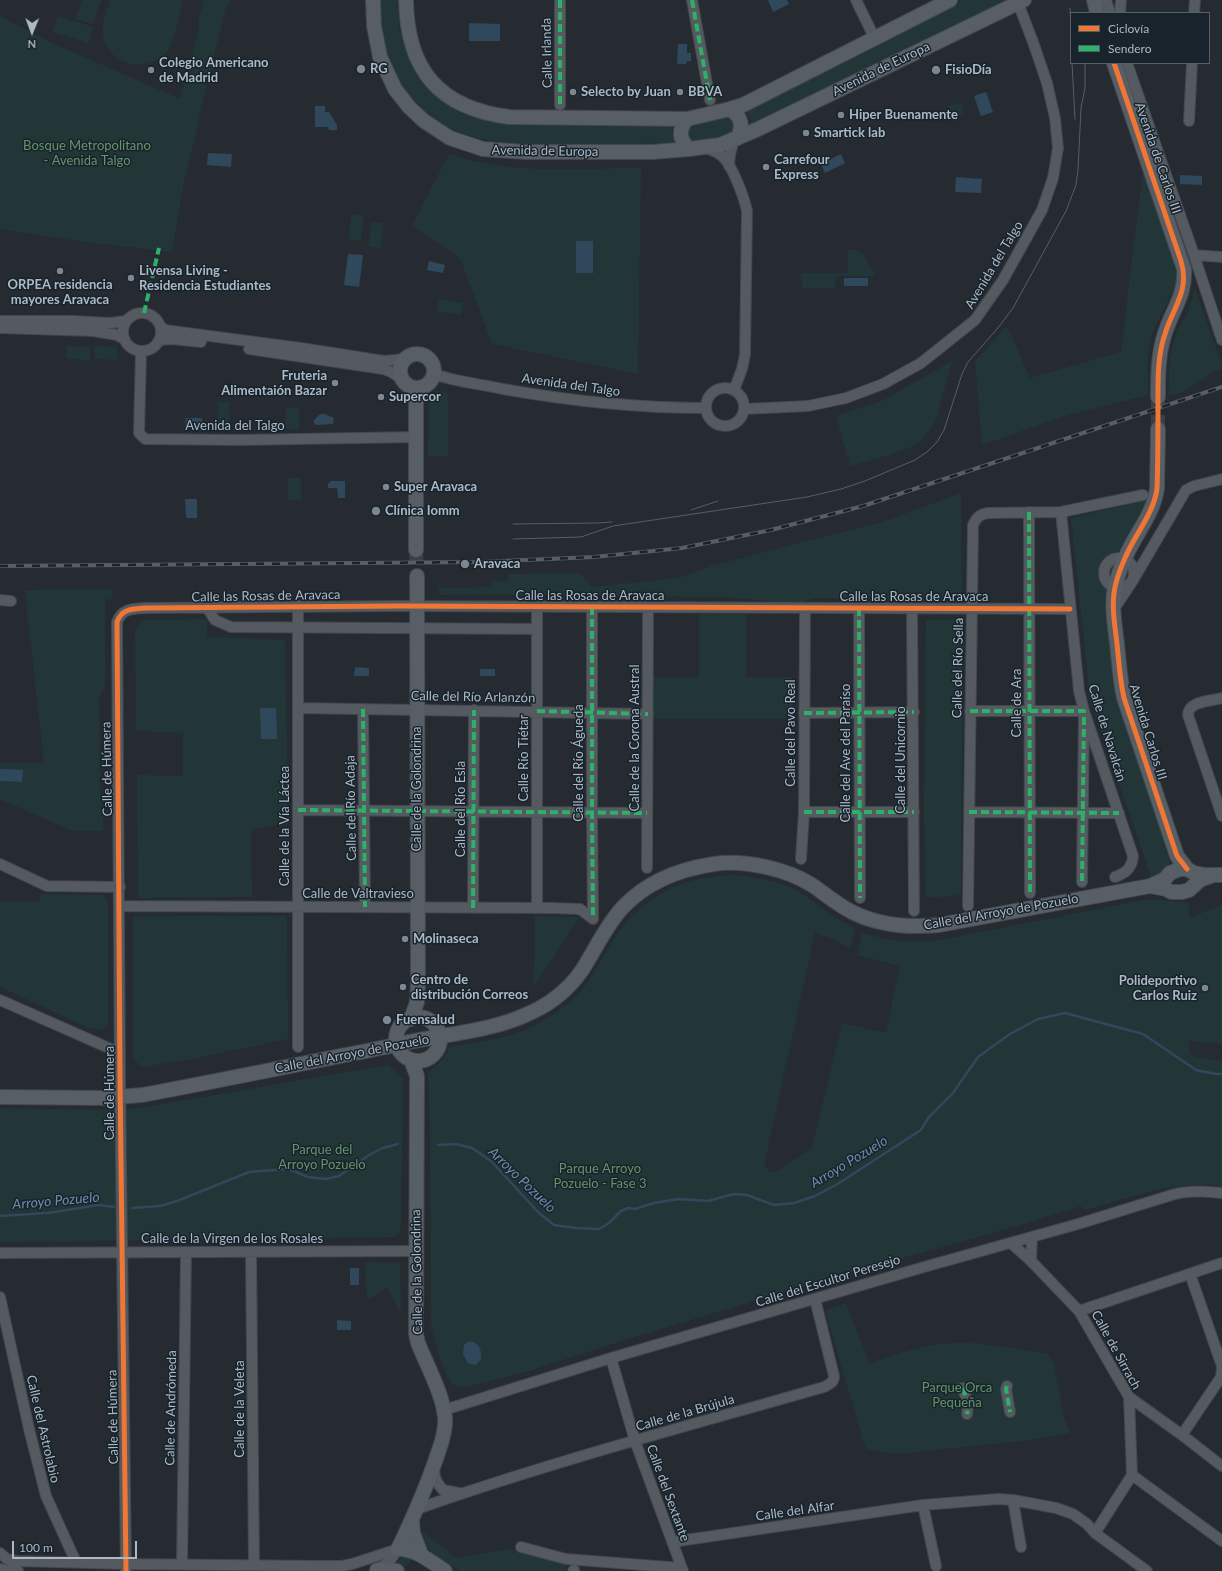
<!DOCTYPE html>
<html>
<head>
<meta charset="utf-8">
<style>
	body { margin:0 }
	#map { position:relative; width:1222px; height:1571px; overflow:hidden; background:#252b31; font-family:Lato,sans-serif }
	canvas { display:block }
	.legend { position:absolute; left:1070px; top:12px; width:140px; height:52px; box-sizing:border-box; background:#18232c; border:1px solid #535f69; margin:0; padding:5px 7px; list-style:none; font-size:12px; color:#acb9c5 }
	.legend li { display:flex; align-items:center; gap:8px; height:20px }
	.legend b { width:20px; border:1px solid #535f69 }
	.north { position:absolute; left:12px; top:12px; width:40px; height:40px; -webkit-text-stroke:3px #18232c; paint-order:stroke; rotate:181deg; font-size:11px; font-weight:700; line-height:16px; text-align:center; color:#acb9c5 }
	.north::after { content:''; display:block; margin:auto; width:14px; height:18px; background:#acb9c5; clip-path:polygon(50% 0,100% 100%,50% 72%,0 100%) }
	.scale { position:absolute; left:12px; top:1541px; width:125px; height:18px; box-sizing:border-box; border:2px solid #acb9c5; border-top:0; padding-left:5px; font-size:12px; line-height:14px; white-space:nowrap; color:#acb9c5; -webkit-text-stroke:3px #18232c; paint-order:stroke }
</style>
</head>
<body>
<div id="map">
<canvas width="1222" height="1571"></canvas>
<ul class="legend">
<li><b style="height:5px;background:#f07635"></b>Ciclovía</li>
<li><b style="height:5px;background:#2db169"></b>Sendero</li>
</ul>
<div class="north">N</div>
<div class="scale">100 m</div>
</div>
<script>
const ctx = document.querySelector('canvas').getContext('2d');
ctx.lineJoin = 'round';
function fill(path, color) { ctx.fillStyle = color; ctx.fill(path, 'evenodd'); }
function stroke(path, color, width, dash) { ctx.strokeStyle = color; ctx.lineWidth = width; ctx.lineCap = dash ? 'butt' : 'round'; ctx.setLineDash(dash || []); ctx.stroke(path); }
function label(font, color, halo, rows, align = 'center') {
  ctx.font = font + ' Lato,sans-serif'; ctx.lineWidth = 3; ctx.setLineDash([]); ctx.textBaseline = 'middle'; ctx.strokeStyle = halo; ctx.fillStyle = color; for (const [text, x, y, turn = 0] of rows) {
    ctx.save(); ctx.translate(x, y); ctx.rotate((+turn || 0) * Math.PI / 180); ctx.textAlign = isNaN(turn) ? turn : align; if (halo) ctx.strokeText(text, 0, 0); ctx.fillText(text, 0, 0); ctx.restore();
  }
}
fill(new Path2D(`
	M82,0H101L93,24L76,19Z
	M110,0H183C179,14 176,38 168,50C150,76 105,65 103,33C102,22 107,10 110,0Z
	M204,0H230L229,3L226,6L183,186L172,252L85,242L0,229V16L50,42L180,99L199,27V17Z
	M381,0H398L399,27L407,53L428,87L463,114L491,122L516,125H675L672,130L675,143C642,144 608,144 575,144C512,144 452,149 409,94C398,80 389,65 385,48C381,33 381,16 381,0Z
	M961,0H1010L753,128L750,119L745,109Z
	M58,16L93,27L88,43L53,32Z
	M961,103L964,115L952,118L948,106Z
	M727,114L735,118V133C727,136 700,145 691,140C689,139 688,137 687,136L688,125Z
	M449,154C508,175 579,168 641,168L638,374L492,344L462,263L458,256L412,226Z
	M1143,171L1170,248L1176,272V284L1153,332L1148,353V395L1065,416L982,445L975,362L1006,327L1009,330L1030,378L1121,352Z
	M351,214L364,216L361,241L349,239Z
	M371,222L384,223L381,248L369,247Z
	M848,250H856L861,252L875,273L874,276H836L835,288H802L801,273H848Z
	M1195,289L1222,365V369L1210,372L1206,378L1180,393L1168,396L1170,355L1177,330L1187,314Z
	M439,299L463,303L461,315L437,311Z
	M67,346L90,347V360L67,359Z
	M95,346L117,347V360L95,359Z
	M952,361L935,422L925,437L913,446L890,455L850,466L836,416L882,401Z
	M435,391L448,393V456H428L429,396Z
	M218,402H230L229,427H217Z
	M286,408H299V429H286Z
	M288,478H301V500H288Z
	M961,493L962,600L814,598L799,603L717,597L439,595V588L491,587V581H508V574L580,573L592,587L679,578L714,565L882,522Z
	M1148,500L1118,552L1105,558L1099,568L1100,580L1107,588L1108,619L1141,759L1170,862C1165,870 1161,877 1151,876L1089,698L1088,678L1071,518Z
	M113,589L112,599L105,600V687L99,697L100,791L102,797L103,831H72L0,799V763H44L25,590Z
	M699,614H746V677H792V719H650V677H699Z
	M207,619V637L285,640L288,824L251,829L252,897L138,898L137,775L183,776V733L136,731L135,629L143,620Z
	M926,620H963L961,895L926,898L924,812Z
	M732,875C755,877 777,880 798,891C817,903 834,919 855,928L850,949L835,940L815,933L764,1166L769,1171L776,1172L812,1148L842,1023L886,1033L900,966L857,955L862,933L895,941L930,942L1150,899L1189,903V918L1222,905V1044L1188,1041L1191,1055L1196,1057L1222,1061V1187C1183,1178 1124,1199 1085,1210L1081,1206L1017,1226L828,1279L621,1341L529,1371L462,1388C459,1387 456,1386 453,1384C444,1378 433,1334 431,1322L430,1121L428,1073L444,1058L450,1047C474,1043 505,1039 527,1029C544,1022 562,1009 575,997C595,978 603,953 619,931C634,911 658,893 681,884C697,878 715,876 732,875Z
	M41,894L102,895L108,902V1026L99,1030L89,1028L0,987V901L39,902Z
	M133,916H287L288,1039L192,1059L142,1067L133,1059Z
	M535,916L579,917L545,970L534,985Z
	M388,1065L403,1078L401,1225L398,1235L394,1237L0,1242V1108L117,1110L145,1107Z
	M365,1262L398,1263L400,1266L401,1309H398L390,1292L386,1288L373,1297L367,1299Z
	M846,1303L870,1364C897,1353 925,1344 956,1343C972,1342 991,1346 1008,1347C1021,1349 1034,1353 1047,1353L1054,1363L1063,1414L1070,1433L1030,1440L897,1454L866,1449L825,1311Z
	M421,1529L456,1558L511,1549L555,1561L567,1563L566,1571H460L431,1553L425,1541Z
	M404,1555L413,1558L406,1567L394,1564Z`), '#223637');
fill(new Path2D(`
	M768,0H787L789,4L773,12Z
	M469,23L500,24V41H469Z
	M678,44H687V53H691V61H687L686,64H677Z
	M986,92L993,112L981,116L974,96Z
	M315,106H325V112H329L337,125V130H329L327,126L325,127H315Z
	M208,153L232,154L231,167L207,165Z
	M841,154L845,163L825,173L821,164Z
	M1180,175L1202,176V185L1180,184Z
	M956,177L982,179L981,193L955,192Z
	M576,241H593V273H576Z
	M348,254L363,255L359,287L344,285Z
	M429,261L445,265L443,273L427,270Z
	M844,278H868V286H844Z
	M320,414H325L334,418L333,424L316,425L314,423V420Z
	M186,418H202V426H185Z
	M330,481H345V498H338L337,488H328V483H330Z
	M185,499H197V518H186Z
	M355,667L369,668V676H355L354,675Z
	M480,669H495V676H480Z
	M260,708H276L277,739H261Z
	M0,769L23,770L22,782L0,781Z
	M350,1268H359V1285H350Z
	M337,1320L351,1321V1330H337Z
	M469,1341C479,1342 482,1350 481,1359L476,1365L468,1363L463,1354L464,1345Z`), '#30485b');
stroke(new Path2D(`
	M438,1145L456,1144L472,1148L491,1161L539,1213L554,1225L576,1228L599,1229L609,1223L621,1211L628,1208L635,1209L654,1203L678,1199L708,1201L734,1194L747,1195L774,1205L794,1203L815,1196L836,1185L921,1130L929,1117L953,1093L978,1057L1010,1034L1038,1019L1065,1013L1143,1034L1196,1070L1216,1074H1222
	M132,1208L160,1206L177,1201L249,1172L288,1169L308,1177L326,1179L339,1176L369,1155L383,1148L398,1144
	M0,1216L48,1213L99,1205L114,1207`), '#30485b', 2.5);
stroke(new Path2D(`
	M1158,429V397
	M416,550L417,576`), '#394047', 14, [14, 7]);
const street = new Path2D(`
	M560,0V105
	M692,0L710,100
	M856,0L875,39
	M1106,0L1110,13
	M1120,13L1121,0
	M1194,13L1195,0
	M1127,63L1194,255L1222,340
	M1189,121L1192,63
	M706,148C712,150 718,152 723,157C733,167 744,197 747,211L745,355L742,369L734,390
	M729,166L730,154L734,140
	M1194,255L1222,257
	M123 332a19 19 0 1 1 38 0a19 19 0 1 1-38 0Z
	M0,321H73L110,323L126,321
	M160,326L165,330L172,331L301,348L384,361L404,359
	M0,328L94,331L117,335L124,339
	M159,340L172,339L201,342
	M249,349L383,369L391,372L402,379
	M141,351L139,433L145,439L239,440L417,437
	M434,374C456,382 480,384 503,389C570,401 637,408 706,408
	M706 407a19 19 0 1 1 38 0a19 19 0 1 1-38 0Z
	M744,409L808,406L846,398L883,384L921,363L975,320L1003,280L1042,210L1053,178L1058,148L1055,118L1047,83L1033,42L1018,3
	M1029,512L1030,893
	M1061,512L1079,691L1084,711L1133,856C1132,868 1126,873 1115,877
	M1104 573a15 15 0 1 1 30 0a15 15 0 1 1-30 0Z
	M0,600L11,601
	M298,606V1047
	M537,607V908
	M592,607V813L593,919
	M207,608L215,620L231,627L537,629
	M859,608L860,898
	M912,608L914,911
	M1114,609L1132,582L1186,490L1194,486L1222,479
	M1222,698C1211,701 1188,701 1188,715L1222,816
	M298,708L648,714
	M363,709L365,907
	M970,711H1084L1082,882
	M804,713L914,712
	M298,810L647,813
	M804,812H914
	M969,812L1119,813
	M801,859L804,812L805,608
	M0,864L47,886L120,887
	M647,868L648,607
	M120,906L552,908L580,909L593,919
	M968,906L973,525C977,516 981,514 989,513L1061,512L1143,495
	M473,908L474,710
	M0,1000L120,1053
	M1011,1243L1031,1261L1079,1311L1129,1397L1132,1475L1095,1533
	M251,1252L254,1565
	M0,1253L416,1251
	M1031,1261L1032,1237
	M1190,1274L1222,1366
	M0,1297L29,1429L46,1496L76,1562
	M1079,1311L1222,1263
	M611,1358L635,1441L683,1571
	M1007,1386L1006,1389L1010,1412
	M962,1388C967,1398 969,1403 967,1414
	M1129,1397L1182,1435L1222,1466
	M444,1410L611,1358L924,1267L1078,1224L1175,1194C1191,1190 1206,1191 1222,1193
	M1182,1435L1221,1377L1222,1368
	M434,1468C434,1478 437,1483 443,1490L459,1493
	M1132,1475L1222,1541
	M1013,1500L1021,1547
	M923,1505L936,1566
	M417,1509C550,1462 688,1426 824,1387C829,1384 834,1383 834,1376L815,1299
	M672,1542L923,1505L998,1499L1013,1500L1056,1508L1073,1514L1087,1524L1095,1533L1147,1571
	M521,1547L566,1559L681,1568
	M0,1553L7,1559L17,1561L126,1564L318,1566H342L352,1564L398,1549
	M182,1564L186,1252
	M0,1569L18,1571
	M376,1570L389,1562L398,1549
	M126,1571L120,1079L117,622C122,608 133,609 146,608L399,606L1070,609
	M573,1571L574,1570`);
const secondary = new Path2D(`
	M373,0L374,26L380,57L395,89L409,107L424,121L450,138L483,149L526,152H653L689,149L720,145L756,130L1024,0
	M406,0C407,70 439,108 509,117L687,119L730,109L743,105L950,0
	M1094,0L1097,13
	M1114,63L1184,269C1186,295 1172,310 1165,333C1158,354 1158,375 1158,397
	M730,109C742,117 743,125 738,138
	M687,119C678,130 679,139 689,149
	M400 371a17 17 0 1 1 34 0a17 17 0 1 1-34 0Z
	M416,388V550
	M1158,429L1157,489C1153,515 1135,534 1125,558C1121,567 1117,577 1115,587C1111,605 1115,626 1117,644C1119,662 1120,681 1124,698L1177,856L1187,869
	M1150,886L1166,889L1171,892H1182L1189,890L1200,880L1211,876
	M396 1039a22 22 0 1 1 44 0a22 22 0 1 1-44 0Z
	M411,1019L417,1002L418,983L417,576
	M411,1060L417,1076L416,1334L418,1343C427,1366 443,1394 445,1418C446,1430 442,1442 438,1453C427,1486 413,1518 398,1549C416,1549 430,1561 445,1571
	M0,1097L105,1098L142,1095C223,1080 304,1063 386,1047C404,1043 423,1039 442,1036C472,1031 504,1026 532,1012C554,1002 575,984 587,962C598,944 608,923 623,907C647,882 680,869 714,864C743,859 787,869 812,885C825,894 838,905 852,912C880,926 909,928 939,925L1150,886L1165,879L1170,873L1180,869H1187L1194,873L1205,875H1222
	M412,1520L413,1533L421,1554
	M377,1570L397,1571`);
stroke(street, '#42474c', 12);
stroke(secondary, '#42474c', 16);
stroke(street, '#545a60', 10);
stroke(secondary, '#585e65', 14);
stroke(new Path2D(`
	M1070,8L1071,31
	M1072,63L1075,119
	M691,510L718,501
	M513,524L597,523L612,522
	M513,539L581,537L613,526L807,497L841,489L865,481L915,460L927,452L937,442L944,430L962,374L968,362L997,329L1013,308L1066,211L1076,185L1078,170L1081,108L1085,88V63`), '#585e63', 1);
const rail = new Path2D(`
	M0,566L479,562L594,557L682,548L771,530L863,506L1222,387`);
stroke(rail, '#585e63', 4);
stroke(rail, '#18232c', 2.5, [8]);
stroke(new Path2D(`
	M560,0V105
	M692,0L710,100
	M144,313L159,248
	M1029,512L1030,893
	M592,607V813L593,919
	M859,608L860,898
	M363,709L365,907
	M537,711L648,714
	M970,711H1084L1082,882
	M804,713L914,712
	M298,810L647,813
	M804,812H914
	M969,812L1119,813
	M473,908L474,710
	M1007,1386L1006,1389L1010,1412
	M962,1388C967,1398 969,1403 967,1414`), '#2db169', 4, [8, 4]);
stroke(new Path2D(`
	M1114,63L1181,261C1190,291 1173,307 1165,334C1157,357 1158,382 1158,407C1158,434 1158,462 1157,489C1153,515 1135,534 1125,558C1121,567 1117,577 1115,587C1111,605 1115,626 1117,644C1119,662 1120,681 1124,698L1177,856L1187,869
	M126,1571L120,1079L117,622C122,608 133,609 146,608L399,606L1070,609`), '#f07635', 5);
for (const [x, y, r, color] of [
	[361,69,5,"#7d8791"],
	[151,70,4,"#7d8791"],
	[936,70,5,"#7d8791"],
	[573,92,4,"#7d8791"],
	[680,92,4,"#7d8791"],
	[841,115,4,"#7d8791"],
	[806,133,4,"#7d8791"],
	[766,167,4,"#7d8791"],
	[60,271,4,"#7d8791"],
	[131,278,4,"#7d8791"],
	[335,383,4,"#7d8791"],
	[381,397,4,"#7d8791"],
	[386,487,4,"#7d8791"],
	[376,511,5,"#7d8791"],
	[465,564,5,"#7d8791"],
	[405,939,4,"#7d8791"],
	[403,987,4,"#7d8791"],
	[1205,988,4,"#7d8791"],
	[387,1020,5,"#7d8791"]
]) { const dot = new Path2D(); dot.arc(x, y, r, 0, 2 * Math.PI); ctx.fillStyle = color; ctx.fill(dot); stroke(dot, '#18232c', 1.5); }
label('13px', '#acb9c5', '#18232c', [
	["Calle Irlanda",547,53,-91],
	["Avenida de Europa",881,69,-26],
	["Avenida de Europa",545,151,1],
	["Avenida de Carlos III",1158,158,71],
	["Avenida del Talgo",994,265,-59],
	["Avenida del Talgo",571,385,8],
	["Avenida del Talgo",235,426],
	["Calle las Rosas de Aravaca",266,596,-1],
	["Calle las Rosas de Aravaca",590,596],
	["Calle las Rosas de Aravaca",914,597],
	["Calle del Río Sella",958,668,-89],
	["Calle del Río Arlanzón",473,697,1],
	["Calle de Ara",1017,703,-90],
	["Avenida Carlos III",1148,732,73],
	["Calle del Pavo Real",791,733,-90],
	["Calle de Navalcán",1107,733,73],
	["Calle de la Corona Austral",635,738,-90],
	["Calle del Ave del Paraíso",846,753,-90],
	["Calle Río Tiétar",524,758,-90],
	["Calle del Unicornio",901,760,-90],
	["Calle del Río Águeda",579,763,-90],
	["Calle de Húmera",107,769,-91],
	["Calle de la Golondrina",417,789,-90],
	["Calle del Río Adaja",351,808,-91],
	["Calle del Río Esla",461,809,-90],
	["Calle de la Vía Láctea",285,826,-90],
	["Calle de Valtravieso",358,894],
	["Calle del Arroyo de Pozuelo",1001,912,-10],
	["Calle del Arroyo de Pozuelo",352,1054,-11],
	["Calle de Húmera",110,1093,-90],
	["Calle de la Virgen de los Rosales",232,1239],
	["Calle de la Golondrina",417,1272,-91],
	["Calle del Escultor Peresejo",828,1281,-17],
	["Calle de Sirrach",1116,1350,61],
	["Calle de Andrómeda",171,1408,-89],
	["Calle de la Veleta",240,1409,-90],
	["Calle de la Brújula",685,1413,-16],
	["Calle de Húmera",113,1417,-91],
	["Calle del Astrolabio",43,1429,77],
	["Calle del Sextante",668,1493,70],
	["Calle del Alfar",795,1511,-8]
]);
label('bold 13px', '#acb9c5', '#18232c', [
	["Colegio Americano",159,63],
	["de Madrid",159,78],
	["RG",370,69],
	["FisioDía",945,70],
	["Selecto by Juan",581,92],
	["BBVA",688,92],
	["Hiper Buenamente",849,115],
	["Smartick lab",814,133],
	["Carrefour",774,160],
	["Express",774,175],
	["Livensa Living -",139,271],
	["Residencia Estudiantes",139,286],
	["ORPEA residencia",60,285,"center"],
	["mayores Aravaca",60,300,"center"],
	["Fruteria",327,376,"right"],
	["Alimentaión Bazar",327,391,"right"],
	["Supercor",389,397],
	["Super Aravaca",394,487],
	["Clínica Iomm",385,511],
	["Aravaca",474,564],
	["Molinaseca",413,939],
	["Centro de",411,980],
	["distribución Correos",411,995],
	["Polideportivo",1197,981,"right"],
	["Carlos Ruiz",1197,996,"right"],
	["Fuensalud",396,1020]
], 'left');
label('13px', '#639569', '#18232c', [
	["Bosque Metropolitano",87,146],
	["- Avenida Talgo",87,161],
	["Parque del",322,1150],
	["Arroyo Pozuelo",322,1165],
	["Parque Arroyo",600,1169],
	["Pozuelo - Fase 3",600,1184],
	["Parque Orca",957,1388],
	["Pequeña",957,1403]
]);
label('italic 14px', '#6b8eaa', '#18232c', [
	["Arroyo Pozuelo",849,1162,-31],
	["Arroyo Pozuelo",522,1180,44],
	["Arroyo Pozuelo",56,1201,-5]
]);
</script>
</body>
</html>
